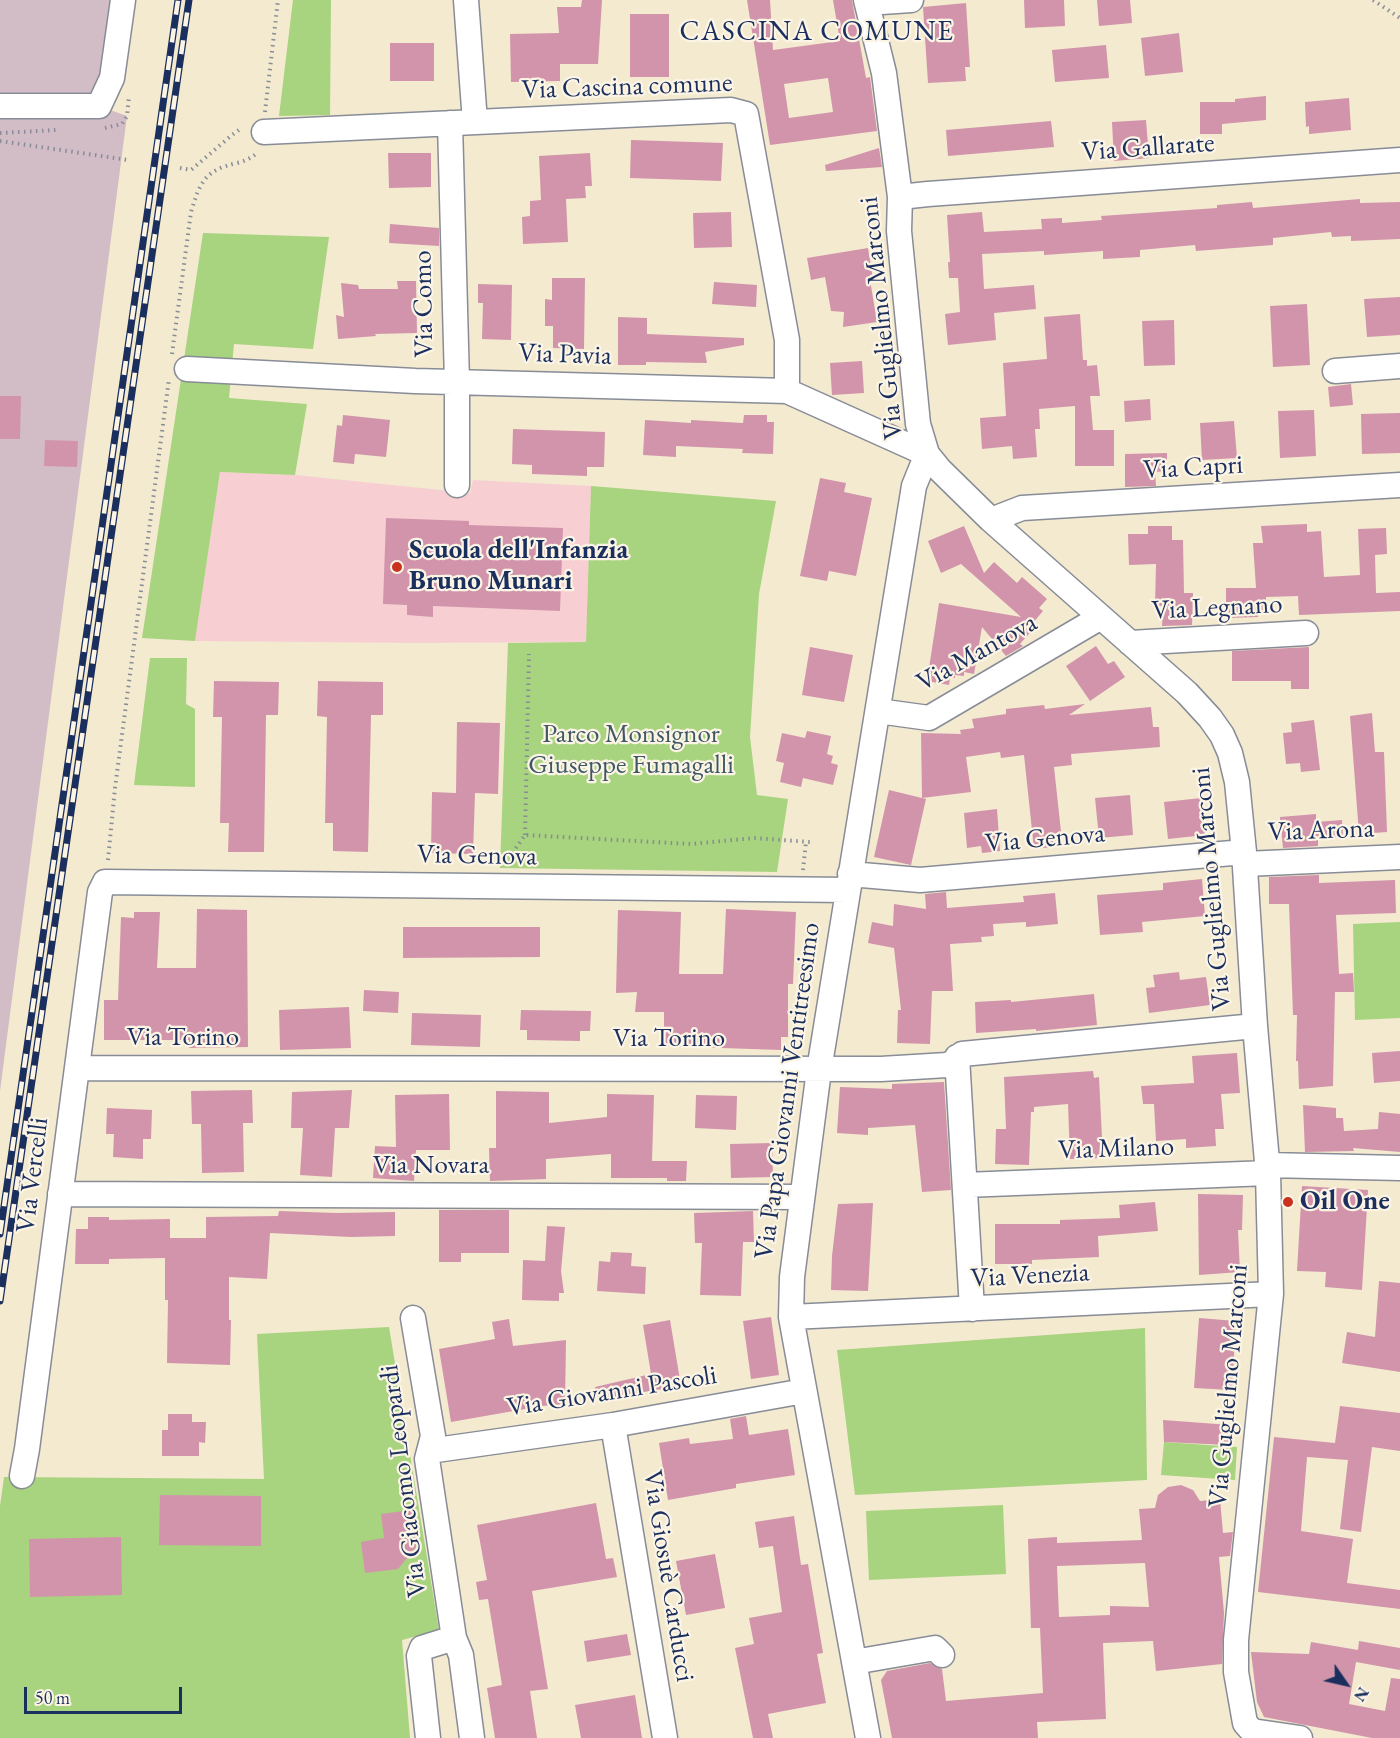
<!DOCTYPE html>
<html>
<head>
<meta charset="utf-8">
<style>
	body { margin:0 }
	#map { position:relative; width:1400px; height:1738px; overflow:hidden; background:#f3ead0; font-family:"EB Garamond",serif }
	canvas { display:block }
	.north { position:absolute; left:1316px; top:1654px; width:60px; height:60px; -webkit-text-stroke:4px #fcf5e5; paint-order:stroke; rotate:124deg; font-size:16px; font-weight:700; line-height:24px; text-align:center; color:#1b2f5e }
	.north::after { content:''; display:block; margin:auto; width:21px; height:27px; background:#1b2f5e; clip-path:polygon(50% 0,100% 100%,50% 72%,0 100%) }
	.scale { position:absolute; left:24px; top:1687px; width:158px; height:27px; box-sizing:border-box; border:3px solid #1b2f5e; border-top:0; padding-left:8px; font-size:18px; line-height:21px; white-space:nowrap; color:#1b2f5e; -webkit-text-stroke:4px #fcf5e5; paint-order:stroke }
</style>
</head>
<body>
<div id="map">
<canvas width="1400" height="1738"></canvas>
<div class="north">N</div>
<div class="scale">50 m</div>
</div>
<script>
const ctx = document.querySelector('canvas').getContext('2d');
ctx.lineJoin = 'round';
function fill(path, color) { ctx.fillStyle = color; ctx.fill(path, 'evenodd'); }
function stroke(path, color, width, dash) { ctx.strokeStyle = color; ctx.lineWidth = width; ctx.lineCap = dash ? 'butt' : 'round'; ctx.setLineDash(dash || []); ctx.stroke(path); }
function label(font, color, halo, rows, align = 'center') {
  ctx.font = font + ' "EB Garamond",serif'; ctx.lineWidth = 4.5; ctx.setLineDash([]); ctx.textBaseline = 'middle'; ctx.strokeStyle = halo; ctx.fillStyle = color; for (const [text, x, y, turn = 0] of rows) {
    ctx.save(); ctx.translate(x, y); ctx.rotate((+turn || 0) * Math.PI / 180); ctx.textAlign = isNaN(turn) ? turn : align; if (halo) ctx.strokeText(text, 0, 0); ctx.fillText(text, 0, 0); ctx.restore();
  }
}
fill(new Path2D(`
	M220,472L295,475L470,493L473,480L591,486L586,642L416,643L195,641Z`), '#f7cfd2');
fill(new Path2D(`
	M0,0H123L99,106L127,116L0,1091Z`), '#d2bdc6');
fill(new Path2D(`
	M293,0H331L330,115L279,116Z
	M203,233L329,237L313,349L234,344L229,398L307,404L295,475L220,472L195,641L142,638Z
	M591,486L776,501L759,594L750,737L757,795L788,799L777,872L500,868L508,643L586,642Z
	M150,658H187L186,704L195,709V787L134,785Z
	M1400,922V1018L1355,1020L1353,924Z
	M389,1327L439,1630L402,1640L410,1738H0V1506L4,1477L264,1479L257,1334Z
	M1145,1328L1147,1480L855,1495L837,1350Z
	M1164,1442L1237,1447L1235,1480L1161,1475Z
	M1003,1505L1006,1574L869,1580L866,1511Z`), '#a8d37f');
fill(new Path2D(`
	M582,0H602L598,64H560V81L511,82L510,34L559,33L557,7H581Z
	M747,0H770L773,50L840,41L833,0H852L866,78L870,77L877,131L770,145ZM828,78L833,112L789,118L784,84Z
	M1024,0H1064L1065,26L1025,28Z
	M1097,0H1130L1132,23L1099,26Z
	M966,3L970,67H965L966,81L928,83L923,7Z
	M630,14H669V77H630Z
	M1179,33L1183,72L1145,76L1141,38Z
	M390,43H434V81H390Z
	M1106,45L1109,78L1055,82L1052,50Z
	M1266,96V120L1222,124V134H1200V102H1235V99Z
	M1349,98L1351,130L1309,134V126L1306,127L1305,102Z
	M1146,120L1149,158L1114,161L1112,122Z
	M1051,121L1054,147L948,156L946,130Z
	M631,140L723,143L721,181L630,178Z
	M879,148L882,167L826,171L825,165Z
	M388,153H431V187L389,188Z
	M590,153L592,186H585L586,198L566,199L568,242L523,244L522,217L530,216V201L541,200L539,156Z
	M1360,199V203L1400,202V239L1351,241V236L1332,237L1331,232L1273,238V245L1196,251L1195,245L1140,250V257L1103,259V251L1044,255V251L982,254L984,289L1034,285L1036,309L994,313L996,340L948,345L945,314L960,312L958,278H949L948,262H950L947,215L982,212L984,232L1042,229L1041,219L1062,218V223L1102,220L1101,216L1217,208V205L1252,202L1253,208Z
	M731,212L732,247L694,248L693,213Z
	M390,224L439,228V246L389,243Z
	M868,248L873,279L870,280L877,322L843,327L844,312L831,311L825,277L811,280L807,258Z
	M552,278H585L584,349L553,348V326H545V299L552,300Z
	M397,281H416L417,333L375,334L376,336L338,339L336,315L344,317L341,283L358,285L359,289H398Z
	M714,282L757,285L756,307L712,304Z
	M478,284L512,285L511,340L482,339L483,303H478Z
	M1400,297V335L1367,337L1364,299Z
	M1307,304L1310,365L1273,367L1270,306Z
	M1080,314L1083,360H1087V366L1097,365L1100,396H1090L1093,430H1114V466H1075V406L1039,409L1040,429H1035L1037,457L1013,459L1012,446L982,449L980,418L1006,416L1003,363L1047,359L1044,317Z
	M618,317L647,318V334L744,338V345L705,352L707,363L646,362V365H618Z
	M1174,320L1175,365L1144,366L1142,321Z
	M862,361L864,393L832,395L830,363Z
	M1351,384L1353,405L1330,407L1328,387Z
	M0,396H21L20,439H0Z
	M1150,399L1151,420L1125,422L1124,401Z
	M1314,410L1316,456L1280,458L1278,411Z
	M1400,413V453L1362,454L1361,414Z
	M343,415L390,420L386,457L355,454L354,464L333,462L337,425L342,426Z
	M744,415H767V422H774L773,454L742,453L743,449L676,446V457L643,455L645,420L691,423V420L743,423Z
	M1234,421L1237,458L1202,460L1200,423Z
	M513,429L605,432L604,467H587V476L532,474V465L512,464Z
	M45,440L78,441L77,467L44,466Z
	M1167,453V471L1155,472L1156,486L1125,487V454Z
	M820,478L846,483L844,492L872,498L856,576L829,571L827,581L800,576Z
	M386,518L469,521V525L563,528L560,611L433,606V617L407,615V605L383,604Z
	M1307,524V532L1321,531L1324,577L1360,575L1358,529L1386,528L1387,554L1375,555L1376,593L1400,592V611L1299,615L1298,596L1266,597V614H1258V617L1226,618V588H1256L1253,543H1263L1261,526Z
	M964,526L984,573L994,562L1017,583L1022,577L1047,599L1039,608L1043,611L1032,624L1035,627L1020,644L1023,646L1006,656L982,627L974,674L964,672V676L955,675V678L950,677L949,685L927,681L939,603L1021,617L961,564L941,573L928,541Z
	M1148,526H1172V540H1183L1184,593H1193L1192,625L1162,626L1163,606H1155L1156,564L1129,565L1128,534H1148Z
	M1096,646L1108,664L1114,661L1125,677L1090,701L1066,666Z
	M810,647L853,655L844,702L802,695Z
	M1309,647V689H1291V681H1232V651Z
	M214,681L279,682L278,715H266L264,852H228L229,823H220L222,717H213Z
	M318,681L383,682V715H371L368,852L333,851V823H325L327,717L317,716Z
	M1085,704L1069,715L1151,707L1153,727H1159L1160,747L1071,754L1072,765L1054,767L1062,841L1052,842L1053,847L1034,849L1024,755L1001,758L1000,752L966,757L971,792L922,798L926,799L911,865L874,857L889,790L922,798L921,733L961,734L960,730L974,728L972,719L1006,714V709L1044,705L1045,709Z
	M1372,713L1375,752H1384L1387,832L1359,834L1350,716Z
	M1314,720L1320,770L1301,772L1300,763L1286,764L1283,733L1292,732L1291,723Z
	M457,722L500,723L498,794L475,793L473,854L431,853L432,792L456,793Z
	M807,731L831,736L827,754L833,756L831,763L838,765L833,785L803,778L801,787L780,782L784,763L776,761L782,733L805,738Z
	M1130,795L1133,835L1099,838L1095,798Z
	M1201,798L1205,835L1168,839L1164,802Z
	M997,809L1000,851L982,853L981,846L967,848L964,813Z
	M1316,814V822L1342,820L1343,837L1318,839V846L1283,848L1280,817Z
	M1319,875V883L1395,880L1396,913L1336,915L1339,974L1353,973L1354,992H1335L1333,1086L1299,1089L1298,1061H1296L1297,1015H1293L1289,904H1269V877Z
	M1202,879L1205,916L1142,922L1143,932L1100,935L1097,895L1163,890V883Z
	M946,892L947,908L1024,902L1023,896L1055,893L1058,924L1026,927V922L993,924L994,936L981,937L982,942L950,944L953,991H932L930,1044L897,1043L898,1010H901L894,948L868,943L872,922L893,926L894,904L926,909L925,894Z
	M197,909L247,910L248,1047L189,1048V1040H104V1000H118L121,917L134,918V912H160L157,968H196Z
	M726,909L796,912L793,984H788V1037H781V1050L664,1046V1012H635L637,992L616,993L618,910L681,912L679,974H723Z
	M403,927H540V957L403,958Z
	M1179,972L1180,980L1206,977L1210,1005L1149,1013L1146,988L1155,987L1153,975Z
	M364,990L399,992L398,1013L363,1011Z
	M1094,994L1097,1025L1036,1031V1029L976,1033L975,1002L1011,1000V1002Z
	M349,1007L351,1048L280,1050L279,1010Z
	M521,1010L591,1011L590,1031H580V1041L527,1040V1030H520Z
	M412,1013L481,1015L480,1047L411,1045Z
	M1400,1051V1081L1374,1083L1372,1053Z
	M1237,1053L1240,1093L1221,1094L1224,1129H1215L1216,1146L1186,1148V1139L1156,1141L1154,1104H1143L1141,1086L1194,1083L1192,1056Z
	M1093,1071L1094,1078L1099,1077L1103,1158L1070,1159L1068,1104L1034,1107V1112H1031L1029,1165L995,1164L996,1129H1006L1004,1077Z
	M944,1082L951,1190L922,1192L915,1125L868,1128V1135L837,1133L840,1087L892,1089V1084Z
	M252,1090L253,1123H243L244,1172L202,1173L201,1124H192L191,1091Z
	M352,1090L349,1128H335L332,1177L300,1175L303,1128H291L292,1092Z
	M496,1091L549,1092V1123L607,1117V1094L654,1095L652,1161H687L686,1181H667V1178H611V1154L546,1159V1179L490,1181L489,1148H496Z
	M449,1094L450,1150H416L414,1181L373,1178L375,1146L396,1147L395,1095Z
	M696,1095L737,1096L736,1130L695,1128Z
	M1303,1105L1336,1108V1118H1343L1344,1131L1378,1129L1379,1112L1400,1114V1152L1353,1148L1354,1151L1305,1152Z
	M107,1108L152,1110L151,1139H143V1159L113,1157L114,1134H106Z
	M772,1143L773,1177L731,1178L730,1144Z
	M1302,1186L1368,1190L1362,1290L1325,1287L1326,1272L1297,1271Z
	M1198,1194L1243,1195L1242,1230H1238L1240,1272L1199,1275Z
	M1155,1202L1158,1231L1098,1236L1099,1257L1032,1260V1264H995V1224H1060V1220L1120,1218L1119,1205Z
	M873,1203L868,1291L831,1290L832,1256L838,1204Z
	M439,1210H509V1253H461V1262H439Z
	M279,1211L337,1213L395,1212V1236L351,1237L270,1233L267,1279L229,1277V1320H231L230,1365L167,1363L168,1300H165V1258L109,1259V1264H75L76,1229H88V1217H109V1220L170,1219V1238H206V1217L278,1216Z
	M753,1211L754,1242H743L741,1296L700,1295L702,1243H695L694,1213Z
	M547,1226L565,1227L561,1271L564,1293H559V1301L522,1300L523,1260L545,1261Z
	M611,1252L632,1253L631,1266L646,1267L645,1294L597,1291L599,1261L610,1262Z
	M1379,1281L1400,1283V1372L1342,1363L1347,1332L1375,1337Z
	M771,1317L779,1375L751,1379L743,1321Z
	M1199,1318L1236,1321L1232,1390L1194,1388Z
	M509,1319L513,1346L566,1340L565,1404L542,1406L451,1422L439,1349L495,1339L492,1322Z
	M670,1320L681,1386L638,1393V1396L611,1402L610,1398L598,1400L595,1387L651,1374L643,1325Z
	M1340,1406L1400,1413V1451L1372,1447L1361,1532L1340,1529L1348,1460L1307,1457L1301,1531L1353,1539L1347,1583L1400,1590V1609L1258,1592L1274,1437L1335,1443Z
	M168,1414H192V1422H206L205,1443L199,1442V1456H162V1430H168Z
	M746,1416L749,1435L788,1429L795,1475L736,1484V1488L668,1500L659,1443L689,1438L690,1444L733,1439L730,1419Z
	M1163,1420L1230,1425L1228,1445L1164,1442Z
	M1181,1485L1193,1490L1200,1501L1220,1499L1223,1533L1233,1532L1230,1556L1219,1557L1224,1613L1222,1664L1156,1671L1153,1641L1103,1643L1106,1719L1037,1722L1038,1738H892L881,1680L887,1671L930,1663L942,1669L946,1701L1043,1693L1040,1628H1031L1028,1539L1057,1537V1543L1142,1540L1139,1509L1155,1508L1158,1495L1168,1487ZM1145,1563L1149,1607L1110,1606V1615L1059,1617L1057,1566Z
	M160,1495L261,1496V1546L159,1545Z
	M596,1503L606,1559L613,1558L617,1577L532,1591L548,1689L530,1691L537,1738H495L487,1688L502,1685L488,1599L479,1600L476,1582L487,1580L477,1525Z
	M411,1510L416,1547L398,1569L365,1573L361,1542L384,1538L381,1514Z
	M794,1516L801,1565L808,1564L823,1653L817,1654L826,1703L768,1714L773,1738H753L735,1648L754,1644L749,1618L782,1612L773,1546L759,1548L755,1522Z
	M121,1537L122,1595L30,1597L29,1539Z
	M715,1554L725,1608L686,1615L676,1561Z
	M627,1634L631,1655L587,1662L584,1641Z
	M1359,1641L1400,1648V1670L1356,1662L1349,1704L1385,1711L1391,1678L1400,1679V1738H1372L1264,1717L1257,1702L1251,1652L1309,1654L1311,1642L1358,1650Z
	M635,1695L642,1738H581L575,1705Z`), '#d294ab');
const minor = new Path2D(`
	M466,0L475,122
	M866,0L884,73L900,197L899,231L918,424L927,454L940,470L991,520L1187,693L1210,718L1222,735L1230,753L1237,782L1244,852L1255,1026L1268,1173L1271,1294L1236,1640V1672L1245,1723L1252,1731L1300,1738
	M867,3L911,0
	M0,106H99L112,78L123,0
	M450,123L457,382V485
	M264,132L731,110L746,114L787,340V391
	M900,197L928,194L1400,160
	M187,369L415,381L787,391L927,454
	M1335,371L1400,366
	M991,520L1022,508L1400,485
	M1130,643L1306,633
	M878,711L929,718L1101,617
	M1245,864L1400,857
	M850,874L920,880L1244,852
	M957,1057L972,1309
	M77,1068L881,1069L947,1065L952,1063L962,1054L1255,1026
	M1268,1165L1400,1168
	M965,1185L1268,1173
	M60,1194L801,1197
	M791,1317L1271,1294
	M413,1318L433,1436L427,1459L454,1638
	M613,1425L665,1738
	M429,1451L613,1425L804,1391
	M22,1476L27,1449L100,892L105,882L848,890
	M854,1662L935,1648L942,1655
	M428,1738L419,1656L422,1648L454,1638L461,1655L472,1738
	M868,1738L791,1317L792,1277L819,1070L914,486L927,454`);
stroke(minor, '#878c97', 27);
stroke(new Path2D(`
	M1373,0L1400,18
	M265,112L278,0
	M105,128L122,124L127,116L129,96
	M0,133L56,130
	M0,141L128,160
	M180,168L191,170L232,135L239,130H242
	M172,354L191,212C200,182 205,170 237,163C245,161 252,158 258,152
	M525,835L529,654
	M108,860L115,788L169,379
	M510,865L513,852L525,835L691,844L754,838L810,842
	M803,870L806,842`), '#878c97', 4, [1.5, 4.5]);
stroke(minor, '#fff', 24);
const rail = new Path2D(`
	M0,1234L178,0
	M0,1301L189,0`);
stroke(rail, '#1b2f5e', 7);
stroke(rail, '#fcf5e5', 4.5, [14]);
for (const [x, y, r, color] of [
	[397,567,6,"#c8321e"],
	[1288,1202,6,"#c8321e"]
]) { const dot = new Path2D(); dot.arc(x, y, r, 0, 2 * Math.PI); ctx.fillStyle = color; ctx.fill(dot); stroke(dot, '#fcf5e5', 2); }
label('27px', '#1b2f5e', '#fcf5e5', [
	["Via Cascina comune",627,87,-2],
	["Via Gallarate",1148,148,-4],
	["Via Como",424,304,-91],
	["Via Guglielmo Marconi",882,318,-96],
	["Via Pavia",565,355,2],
	["Via Capri",1193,468,-3],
	["Via Legnano",1217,608,-3],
	["Via Mantova",977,653,-29],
	["Via Arona",1321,831,-2],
	["Via Genova",1045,839,-5],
	["Via Genova",477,856,1],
	["Via Guglielmo Marconi",1212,889,-95],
	["Via Torino",183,1038],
	["Via Torino",669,1039],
	["Via Papa Giovanni Ventitreesimo",788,1091,-82],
	["Via Milano",1116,1149,-2],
	["Via Novara",431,1166],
	["Via Vercelli",33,1175,-83],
	["Via Venezia",1030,1276,-3],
	["Via Guglielmo Marconi",1229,1386,-85],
	["Via Giovanni Pascoli",612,1392,-9],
	["Via Giacomo Leopardi",404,1481,-97],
	["Via Giosuè Carducci",668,1576,81]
]);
label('bold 27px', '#1b2f5e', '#fcf5e5', [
	["Scuola dell'Infanzia",409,551],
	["Bruno Munari",409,582],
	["Oil One",1300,1202]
], 'left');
label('27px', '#3e5866', '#fcf5e5', [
	["Parco Monsignor",631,735],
	["Giuseppe Fumagalli",631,766]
]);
ctx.letterSpacing = '1.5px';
label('28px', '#1b2f5e', '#fcf5e5', [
	["CASCINA COMUNE",817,32]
]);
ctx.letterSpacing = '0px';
</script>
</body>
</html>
